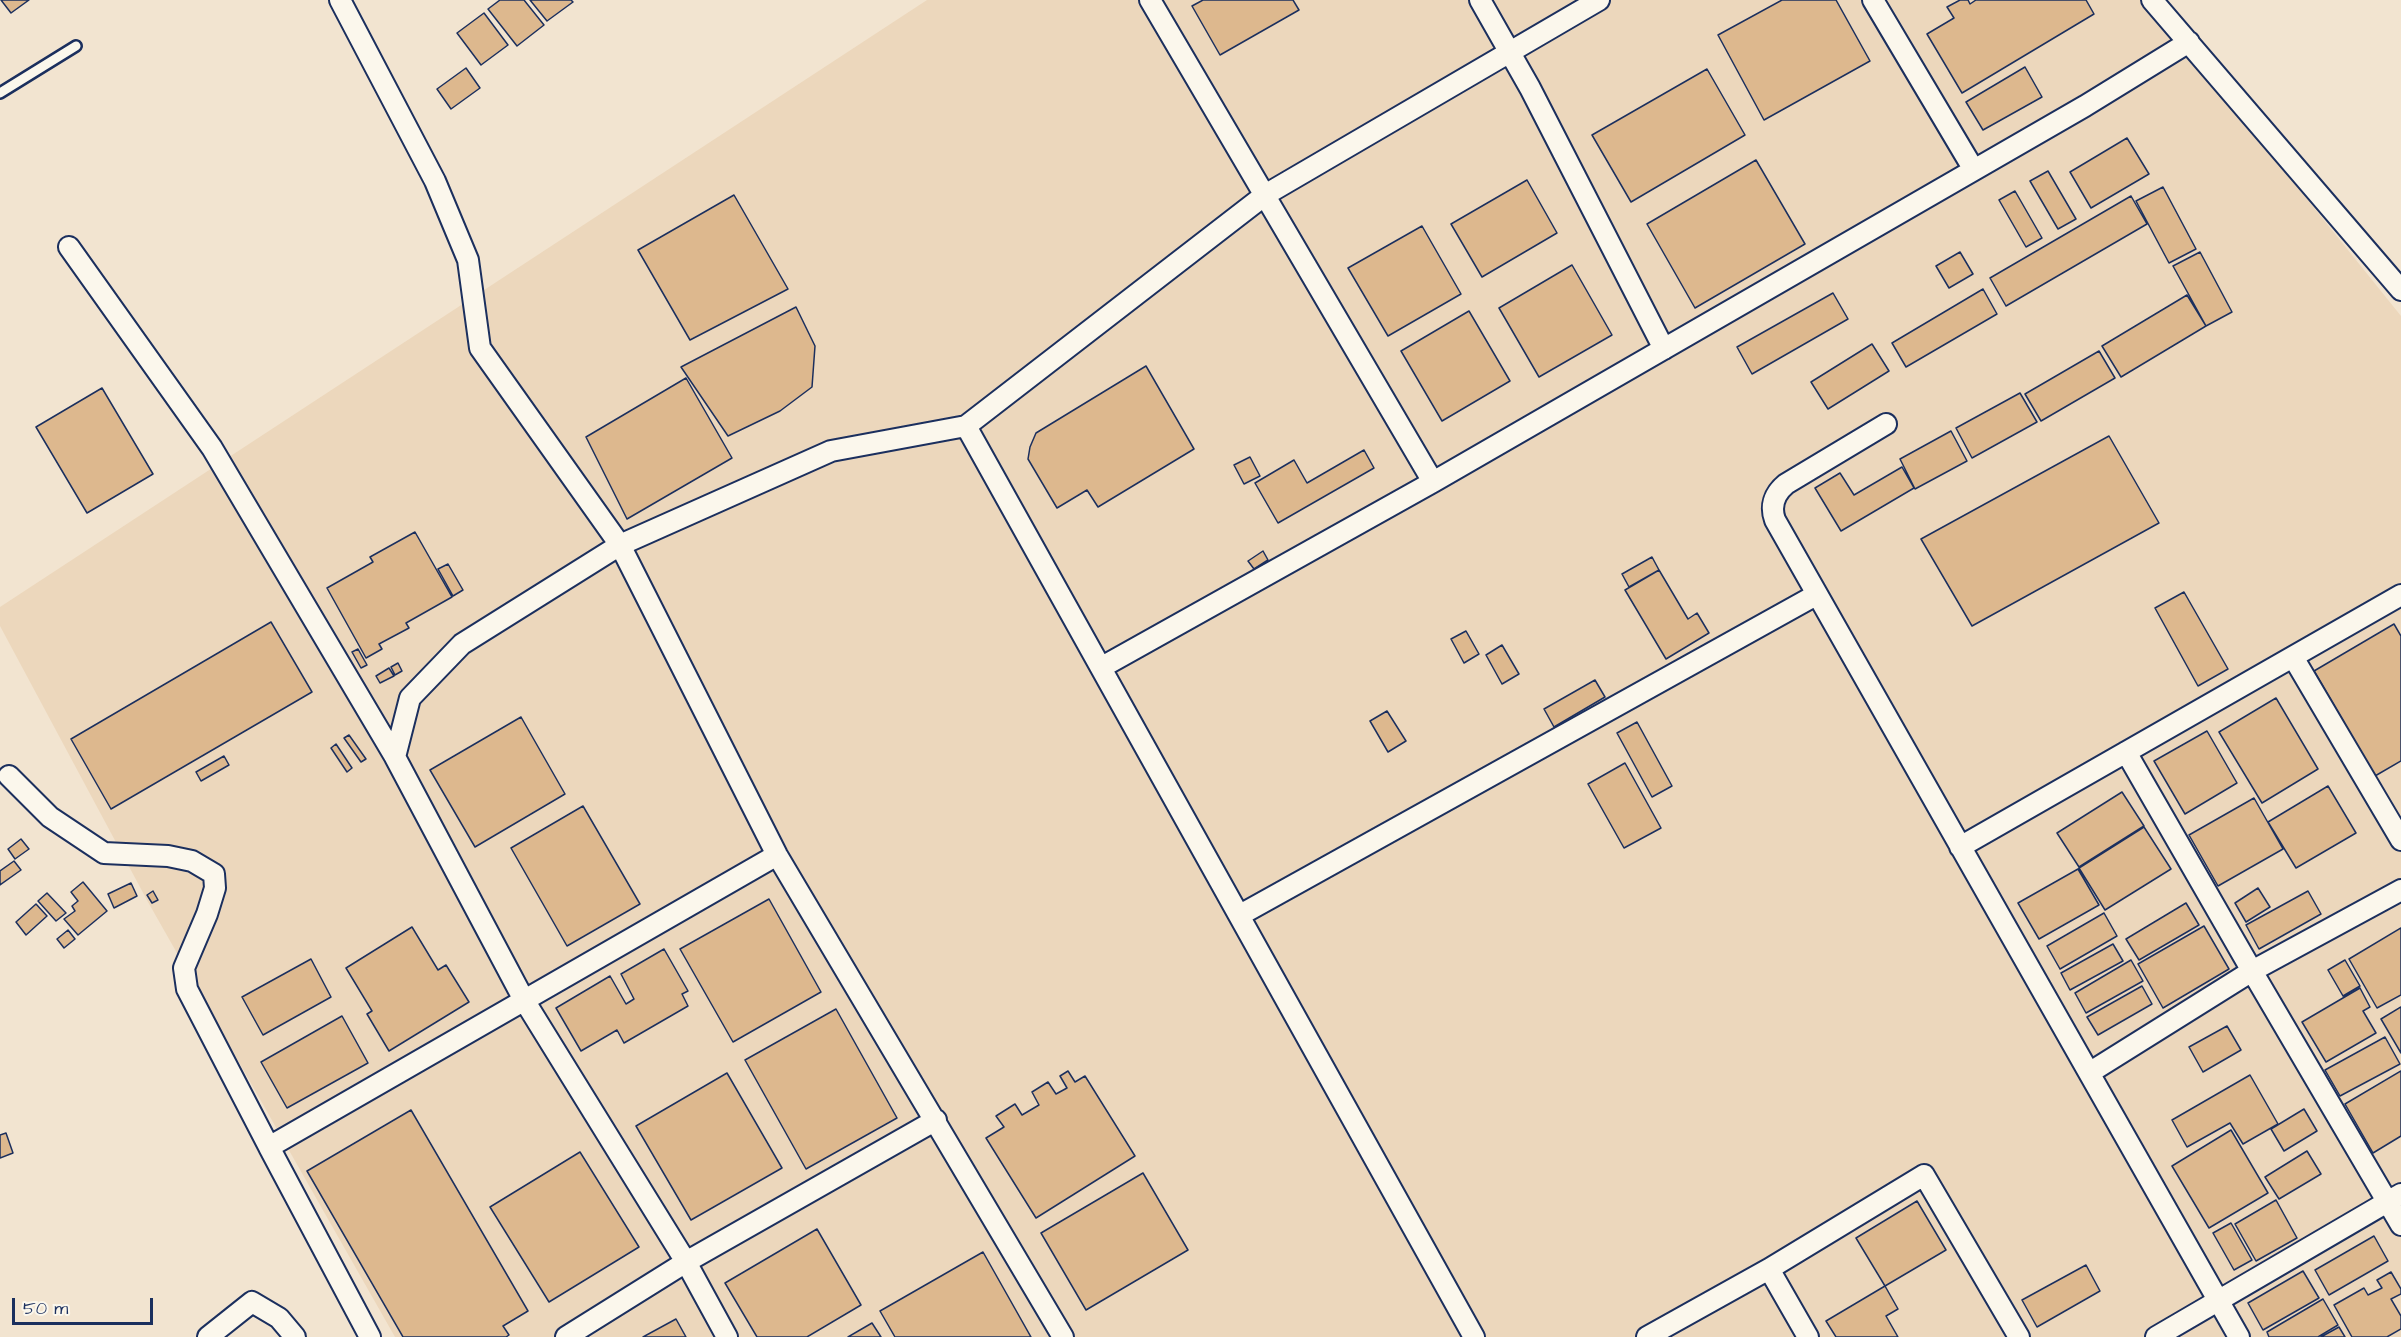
<!DOCTYPE html>
<html>
<head>
<meta charset="utf-8">
<style>
	body { margin:0 }
	#map { position:relative; width:2401px; height:1337px; overflow:hidden; background:#f2e4d0; font-family:"Architects Daughter",sans-serif }
	canvas { display:block }
	.scale { position:absolute; left:12px; top:1298px; width:141px; height:27px; box-sizing:border-box; border:3px solid #1b2f5e; border-top:0; padding-left:8px; font-size:18px; line-height:21px; white-space:nowrap; color:#1b2f5e; -webkit-text-stroke:4px #fbf7ec; paint-order:stroke }
</style>
</head>
<body>
<div id="map">
<canvas width="2401" height="1337"></canvas>
<div class="scale">50 m</div>
</div>
<script>
const ctx = document.querySelector('canvas').getContext('2d');
ctx.lineJoin = 'round';
function fill(path, color) { ctx.fillStyle = color; ctx.fill(path, 'evenodd'); }
function stroke(path, color, width, dash) { ctx.strokeStyle = color; ctx.lineWidth = width; ctx.lineCap = dash ? 'butt' : 'round'; ctx.setLineDash(dash || []); ctx.stroke(path); }
fill(new Path2D(`
	M927,0H2147L2401,316V1337H395L148,902L0,626V607Z`), '#ecd7bc');
const building = new Path2D(`
	M1,0H29L11,13Z
	M500,0H524L544,25L517,46L488,9Z
	M530,0H571L573,2L547,21Z
	M1203,0H1293L1299,10L1220,55L1192,6Z
	M1782,0H1836L1870,61L1764,120L1718,35Z
	M1960,0H1968L1970,4L1976,0H2086L2094,14L1962,93L1927,34L1954,18L1947,7Z
	M484,13L508,45L481,65L457,33Z
	M2025,67L2042,97L1983,130L1966,102Z
	M466,68L480,88L451,109L437,89Z
	M1707,69L1745,135L1631,202L1592,135Z
	M2127,138L2149,174L2091,208L2070,172Z
	M1756,160L1805,244L1695,308L1647,224Z
	M2048,171L2076,219L2058,229L2030,181Z
	M1527,180L1557,233L1482,277L1451,224Z
	M2163,187L2196,249L2169,263L2136,201Z
	M2015,191L2042,238L2026,247L1999,200Z
	M734,195L788,289L690,340L638,250Z
	M2131,196L2147,224L2006,306L1990,278Z
	M1422,226L1461,294L1388,336L1348,268Z
	M1960,252L1973,274L1949,288L1936,266Z
	M2200,252L2232,312L2206,326L2173,266Z
	M1572,265L1612,335L1539,377L1499,308Z
	M1983,289L1997,314L1906,367L1892,343Z
	M1833,293L1848,319L1752,374L1737,347Z
	M2187,295L2206,326L2121,377L2102,346Z
	M796,307L815,346L812,387L780,411L728,436L681,367Z
	M1469,311L1510,381L1442,421L1401,351Z
	M1872,344L1889,371L1828,409L1811,382Z
	M2099,351L2115,378L2041,421L2025,394Z
	M1146,366L1194,449L1098,507L1087,490L1057,508L1028,459L1030,447L1036,433Z
	M686,378L732,458L627,519L586,437Z
	M102,388L153,474L87,513L36,427Z
	M2020,393L2037,422L1972,458L1956,428Z
	M1951,431L1967,461L1915,489L1900,459Z
	M2109,436L2159,523L1972,626L1921,539Z
	M1364,450L1374,468L1278,523L1255,483L1294,460L1307,483Z
	M1250,457L1260,476L1244,484L1234,465Z
	M1902,467L1914,488L1841,531L1815,488L1840,473L1854,495Z
	M415,532L452,597L406,623L409,628L379,644L382,649L366,658L327,588L373,562L370,557Z
	M1263,551L1268,560L1254,569L1248,561Z
	M1652,557L1659,570L1629,587L1622,574Z
	M448,564L463,590L453,596L438,569Z
	M1659,570L1688,619L1697,613L1709,633L1666,659L1625,590Z
	M2184,592L2228,669L2198,686L2155,608Z
	M271,622L312,692L111,809L71,739Z
	M2394,624L2401,636V761L2375,776L2314,671Z
	M1466,631L1479,654L1464,663L1451,639Z
	M1502,645L1519,674L1502,684L1486,655Z
	M358,649L367,665L361,668L352,652Z
	M398,663L402,671L395,675L391,667Z
	M389,668L394,676L380,683L376,676Z
	M1595,680L1605,697L1554,727L1544,709Z
	M2276,698L2318,769L2262,803L2219,732Z
	M1387,711L1406,741L1388,752L1370,721Z
	M521,717L565,794L475,847L430,770Z
	M1637,722L1672,786L1652,797L1617,733Z
	M2207,731L2237,783L2185,814L2154,761Z
	M349,735L366,759L361,762L344,738Z
	M336,744L352,768L347,772L331,748Z
	M224,756L229,765L201,781L196,772Z
	M1625,763L1661,828L1624,848L1588,784Z
	M2328,786L2356,833L2296,868L2268,822Z
	M2122,792L2144,826L2079,867L2057,833Z
	M2254,798L2283,849L2218,886L2189,835Z
	M583,806L640,904L567,946L511,848Z
	M2144,827L2171,869L2105,910L2079,868Z
	M21,839L29,849L15,859L8,849Z
	M14,861L21,870L0,885V871Z
	M2078,869L2099,905L2039,939L2018,903Z
	M83,882L107,911L78,935L64,919L75,911L72,906L78,901L71,892Z
	M131,883L137,896L114,908L108,894Z
	M2258,888L2270,907L2246,922L2235,903Z
	M153,891L158,900L152,903L147,895Z
	M2308,891L2321,914L2259,949L2246,925Z
	M47,893L66,913L56,921L38,901Z
	M769,899L821,992L733,1042L680,949Z
	M2186,903L2199,925L2139,960L2126,939Z
	M36,904L47,916L26,935L16,922Z
	M2104,913L2117,936L2060,969L2047,946Z
	M2204,926L2229,969L2163,1008L2138,964Z
	M412,927L438,970L446,965L469,1002L389,1051L367,1014L372,1011L346,968Z
	M2401,928V995L2377,1008L2349,959Z
	M68,930L75,939L64,948L57,939Z
	M2113,944L2123,961L2070,990L2061,973Z
	M664,949L688,991L682,994L688,1006L624,1043L617,1030L581,1051L556,1008L610,976L626,1004L634,999L621,974Z
	M311,959L331,997L263,1035L242,997Z
	M2131,960L2143,981L2086,1013L2075,993Z
	M2345,960L2360,986L2343,996L2328,970Z
	M2142,986L2152,1004L2098,1035L2087,1017Z
	M2360,988L2370,1007L2363,1011L2376,1033L2326,1062L2302,1022Z
	M2401,1007V1053L2381,1019Z
	M836,1009L897,1118L806,1169L745,1060Z
	M342,1016L368,1063L287,1108L261,1062Z
	M2227,1026L2241,1050L2203,1072L2189,1047Z
	M2385,1037L2400,1064L2340,1096L2325,1070Z
	M1068,1071L1075,1082L1085,1076L1135,1156L1036,1218L986,1138L1004,1127L996,1116L1015,1104L1022,1115L1039,1105L1032,1092L1048,1082L1056,1094L1067,1088L1060,1076Z
	M2401,1071V1136L2373,1153L2345,1104Z
	M727,1073L782,1168L691,1220L636,1126Z
	M2250,1075L2278,1124L2243,1144L2230,1123L2187,1147L2172,1120Z
	M2304,1109L2317,1131L2284,1151L2271,1129Z
	M411,1110L528,1311L503,1326L509,1335L506,1337H403L307,1171Z
	M2231,1130L2268,1193L2209,1228L2172,1166Z
	M6,1133L13,1153L0,1158V1135Z
	M2307,1151L2321,1174L2279,1199L2265,1177Z
	M580,1152L639,1247L549,1302L490,1207Z
	M1143,1173L1188,1250L1086,1310L1041,1233Z
	M2276,1200L2297,1238L2256,1261L2235,1224Z
	M1917,1201L1946,1250L1885,1286L1856,1238Z
	M2231,1223L2252,1260L2234,1270L2213,1233Z
	M817,1229L861,1305L807,1337H757L725,1283Z
	M2374,1236L2388,1261L2329,1295L2315,1270Z
	M983,1252L1031,1337H895L880,1311Z
	M2086,1265L2100,1291L2037,1327L2022,1300Z
	M2303,1271L2319,1298L2263,1330L2248,1303Z
	M2391,1272L2401,1289V1294L2391,1299L2401,1316V1329L2387,1337H2352L2334,1305L2364,1288L2368,1295L2382,1288L2377,1280Z
	M1885,1286L1898,1309L1886,1316L1898,1337H1836L1826,1321Z
	M2323,1299L2338,1325L2318,1337H2269L2267,1332Z
	M676,1319L686,1337H643Z
	M872,1323L881,1337H848Z
	M2339,1327L2345,1337H2321Z`);
fill(building, '#ddb88e');
stroke(building, '#1b2f5e', 1.5);
const service = new Path2D(`
	M0,93L76,46`);
const minor = new Path2D(`
	M340,0L435,181L468,260L480,348L620,545L777,855L1063,1337
	M1150,0L1433,482
	M1480,0L1530,88L1664,349
	M1873,0L1974,170
	M2152,0L2401,290
	M69,247L212,448L395,757
	M1886,424L1786,484C1774,494 1770,506 1775,520L2239,1337
	M966,426L1474,1337
	M2293,657L2401,840
	M1102,667L1433,482L2085,106L2189,42
	M2126,752L2252,971L2401,1225
	M9,776L50,817L104,853L168,856L192,861L214,874L215,888L207,914L184,968L187,989L269,1147
	M1960,847L2401,595
	M1240,915L1816,595
	M2089,1073L2252,971L2401,890
	M1769,1269L1808,1337
	M208,1337L252,1302L279,1318L295,1337
	M370,1337L269,1147L777,855
	M566,1337L686,1262L936,1120
	M727,1337L686,1262L524,1000L395,757L410,698L462,644L620,545L831,451L966,426L1265,195L1599,0
	M1647,1337L1769,1269L1924,1175L2019,1337
	M2156,1337L2401,1194`);
stroke(service, '#1b2f5e', 14);
stroke(minor, '#1b2f5e', 24);
stroke(service, '#fbf7ec', 9);
stroke(minor, '#fbf7ec', 20);
</script>
</body>
</html>
